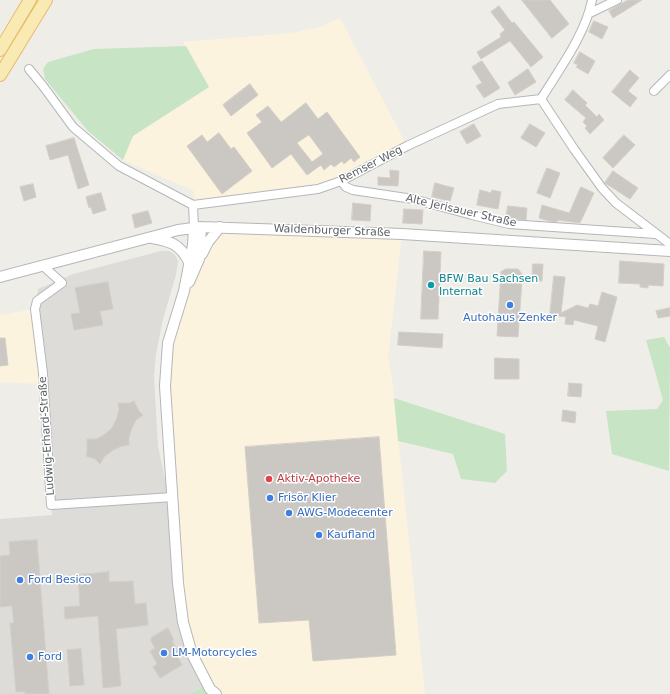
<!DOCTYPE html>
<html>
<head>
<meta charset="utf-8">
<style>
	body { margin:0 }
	canvas { display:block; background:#efede7 }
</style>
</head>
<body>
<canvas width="670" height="694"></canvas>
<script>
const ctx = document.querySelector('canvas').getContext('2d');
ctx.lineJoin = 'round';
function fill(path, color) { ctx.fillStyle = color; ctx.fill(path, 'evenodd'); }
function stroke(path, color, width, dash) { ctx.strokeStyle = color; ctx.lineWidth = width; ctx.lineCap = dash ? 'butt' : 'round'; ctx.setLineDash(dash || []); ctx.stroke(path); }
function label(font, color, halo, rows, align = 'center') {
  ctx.font = font + ' "DejaVu Sans",sans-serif'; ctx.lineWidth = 3; ctx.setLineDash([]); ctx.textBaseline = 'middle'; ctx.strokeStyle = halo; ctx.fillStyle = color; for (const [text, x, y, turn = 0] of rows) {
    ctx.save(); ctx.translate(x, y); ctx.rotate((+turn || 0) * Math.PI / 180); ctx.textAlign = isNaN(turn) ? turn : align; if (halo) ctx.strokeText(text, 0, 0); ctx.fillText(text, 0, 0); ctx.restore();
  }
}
fill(new Path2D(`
	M340,18L407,146L318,189L193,205L194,191L123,160L133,136L209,87L183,42L291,33L318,28Z
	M207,227L402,234L388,357L392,379L425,694H223L215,686L195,652L186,621L182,583L177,496L169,432L166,359L200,254Z
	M35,309L43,384L0,382V315Z`), '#fcf3df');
fill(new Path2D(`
	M161,251H170L175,255L178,261L176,275L163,319L156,354L154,376L158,446L166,484L175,584L187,654L203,687L188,694H0V519L52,515L37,301L38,289L73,274Z`), '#dedcd9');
fill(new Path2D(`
	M186,46L209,87L133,136L123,160L88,131L45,79L43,69L48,62L94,49Z
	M664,337L670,348L669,471L612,454L606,411L657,409L663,400L646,340Z
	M394,398L505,434L507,471L495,483L461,479L453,454L398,441Z
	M203,687L209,694H188Z`), '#c7e5c5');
const building = new Path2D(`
	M522,0H550L569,24L552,38Z
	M628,0H642L613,18L609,11Z
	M499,6L512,23L514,22L543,57L531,67L510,41L481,59L477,52L501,37L500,34L505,30L491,12Z
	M594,21L608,27L602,39L589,32Z
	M580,52L595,61L588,74L576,67L578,65L574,63Z
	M482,61L500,88L484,98L476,86L482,83L472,67Z
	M528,69L536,82L515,95L508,83Z
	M630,70L639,78L628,91L637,98L630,107L612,92Z
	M250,84L258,95L231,116L223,105Z
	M573,90L587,103L585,105L597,117L599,114L604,120L590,134L585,128L587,126L583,122L586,118L565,100Z
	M306,103L318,119L327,112L360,157L354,162L351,158L344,164L342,161L334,167L331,164L324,170L321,165L307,175L291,154L272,168L247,133L262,122L256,115L268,106L281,122ZM309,135L323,154L312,162L297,143Z
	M474,124L481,136L467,144L460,132Z
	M530,124L545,133L536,147L521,138Z
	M219,133L231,149L234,147L252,171L222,194L187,146L202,135L207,142Z
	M624,135L635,145L613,168L603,158Z
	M74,138L89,185L78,189L68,155L50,160L46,146Z
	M547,168L560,173L550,198L537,193Z
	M390,170L399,171L398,186L378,185V177L390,178Z
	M613,171L638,188L630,199L605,183Z
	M435,183L454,188L450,201L432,197Z
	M33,184L36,197L24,201L20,187Z
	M581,187L594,193L580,223L558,220L557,222L549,221L539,218L542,205L569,213Z
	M480,190L491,193L492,190L501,192L498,209L477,205Z
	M101,193L106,210L93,214L91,207L89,208L86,197Z
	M353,203L371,205L370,221L352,220Z
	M508,206L527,208L526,220L506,218Z
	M404,209L423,210L422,224L403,223Z
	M148,211L152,223L135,228L132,215Z
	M424,251L441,252L438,319H421Z
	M620,261L664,264L663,286L648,285V288L640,287V284L619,283Z
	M533,264H543L542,281L532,280Z
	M506,269H518L527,280H522L518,337L497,336L501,272Z
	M554,276L565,277L561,313L577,305L588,308L590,304L598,306L602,292L617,297L605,342L595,339L598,326L574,320L573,325L565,324L566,317L550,315Z
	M108,282L113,309L100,311L103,325L74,330L71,314L80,313L75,288Z
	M670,308V316L658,318L656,311Z
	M399,332L443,334L442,348L398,345Z
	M0,338H5L8,365L0,366Z
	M495,358L519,359V379H495Z
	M569,383L582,384L581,397L568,396Z
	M134,401L139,411L143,415L136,420L132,428L129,437V445L122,446L113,450L104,457L100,464L95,459L86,456L87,452V439H96L104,435L112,428L117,418L119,409L118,403H130Z
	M563,410L576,412L575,423L562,421Z
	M379,437L396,655L313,661L309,620L259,623L245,447Z
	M37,540L42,604L49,694H25V692H16L10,623H14L12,606L0,607V556L10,555L9,542Z
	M109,572V582L133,581L135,604L146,603L148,625L116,629L121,686L103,688L98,616L65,619L64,607L80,606L78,575Z
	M168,628L174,640L172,641L178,652L176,653L182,665L160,678L153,667L157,664L150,651L155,648L151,641V638Z
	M81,649L84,685L70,686L67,650Z`);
fill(building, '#cbc8c4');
stroke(building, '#d4cec5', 1);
const minor = new Path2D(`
	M590,13L617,0
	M29,69L43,86L73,127L119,166L193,205L318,189L341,181L407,146L498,104L541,99
	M654,91L670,75
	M541,99L574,149L602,188L616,203L670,244
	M541,99C559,70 586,33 592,0
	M341,181L346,187L353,190L413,199L472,215L509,224L656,234
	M193,205L194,227
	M42,265L62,283L37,301L35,309L43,373L51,505L173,497`);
const tertiary = new Path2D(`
	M194,227L193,245L184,291L168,343L165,386L178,583L183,622L192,654L210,689L216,694
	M152,238C170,241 180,244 189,262
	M202,254L208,242L220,227
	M0,277L178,230L201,227L402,234L670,251
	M189,282L199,259L201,227`);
const primary = new Path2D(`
	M0,50L30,0
	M0,75L46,0`);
stroke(minor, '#b4b7ba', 10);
stroke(tertiary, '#b4b7ba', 12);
stroke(primary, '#e8bb67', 14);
stroke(minor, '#fff', 8);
stroke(tertiary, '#fff', 10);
stroke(primary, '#f9e9b2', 12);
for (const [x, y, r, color] of [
	[431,285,4,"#0f9aa8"],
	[510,305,4,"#3f7fe0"],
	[269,479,4,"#e0444e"],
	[270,498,4,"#3f7fe0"],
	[289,513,4,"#3f7fe0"],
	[319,535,4,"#3f7fe0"],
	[20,580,4,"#3f7fe0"],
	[164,653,4,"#3f7fe0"],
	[30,657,4,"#3f7fe0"]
]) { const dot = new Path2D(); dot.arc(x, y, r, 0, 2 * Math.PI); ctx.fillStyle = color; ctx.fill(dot); stroke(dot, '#fff', 1.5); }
label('11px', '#5e6266', '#fff', [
	["Remser Weg",371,165,-27],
	["Alte Jerisauer Straße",461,211,13],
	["Waldenburger Straße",332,231,2],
	["Ludwig-Erhard-Straße",47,436,-94]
]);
label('11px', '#0d838f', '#fff', [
	["BFW Bau Sachsen",439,279],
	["Internat",439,292]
], 'left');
label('11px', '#366cbe', '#fff', [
	["Autohaus Zenker",510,318,"center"],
	["Frisör Klier",278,498],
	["AWG-Modecenter",297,513],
	["Kaufland",327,535],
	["Ford Besico",28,580],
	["LM-Motorcycles",172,653],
	["Ford",38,657]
], 'left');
label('11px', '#be3a42', '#fff', [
	["Aktiv-Apotheke",277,479]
], 'left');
</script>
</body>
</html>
